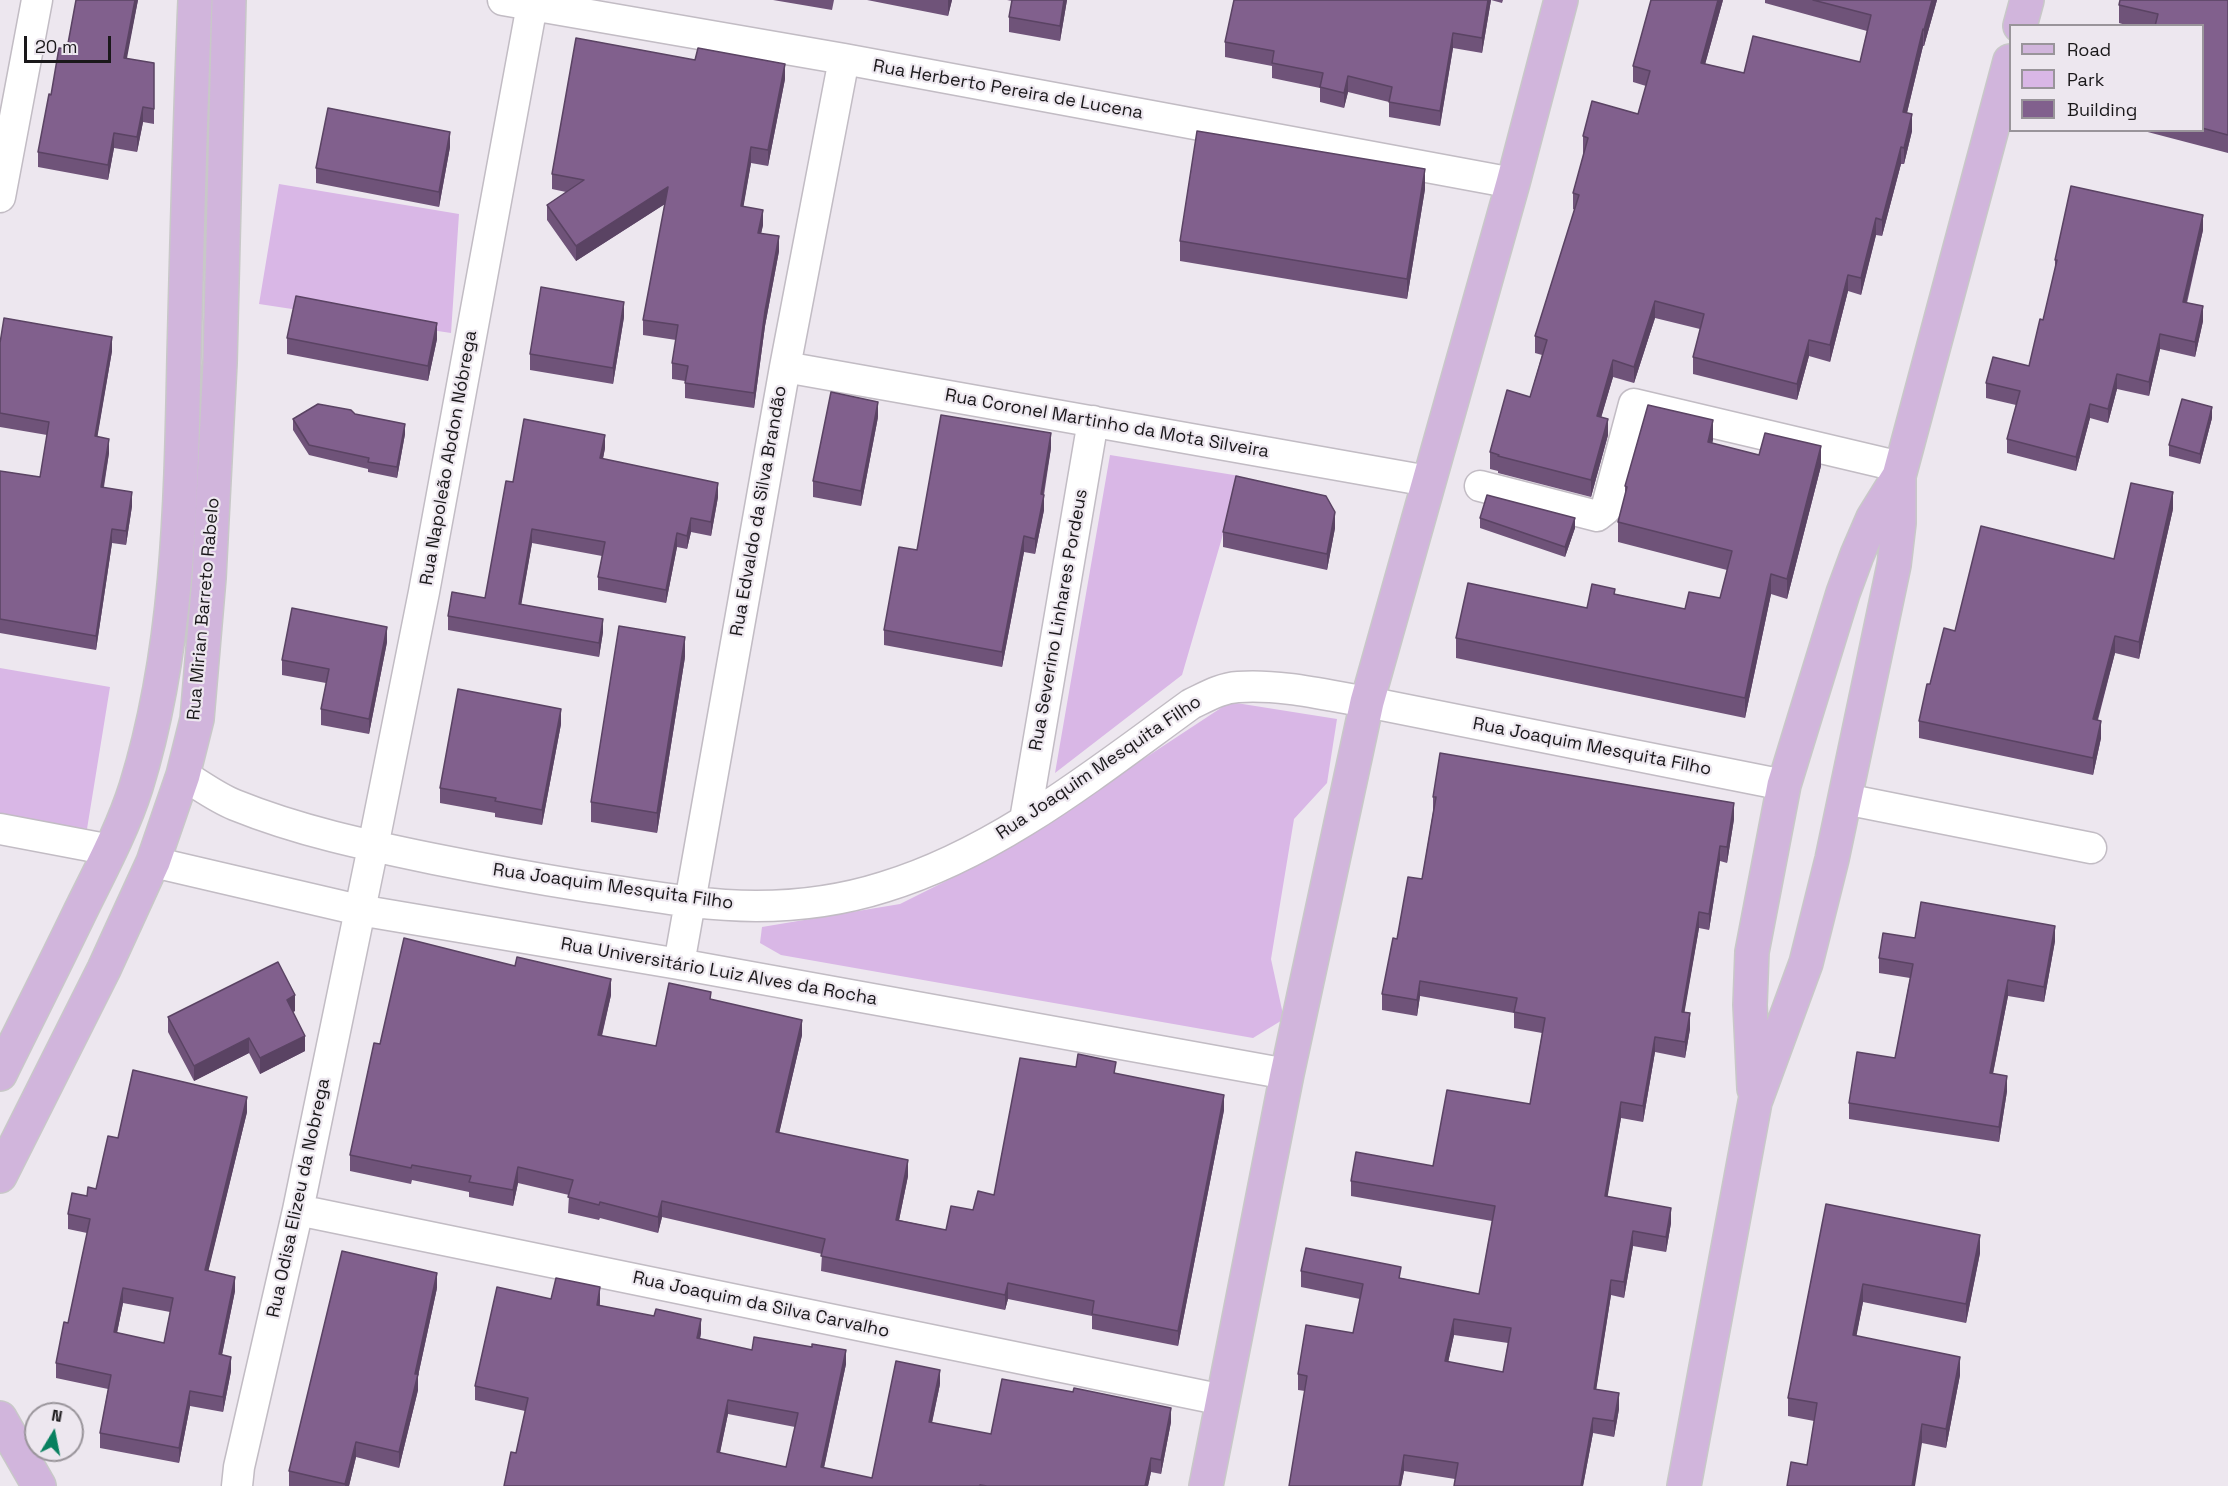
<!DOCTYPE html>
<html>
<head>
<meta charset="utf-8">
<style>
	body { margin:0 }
	#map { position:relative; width:2228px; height:1486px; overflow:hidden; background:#ede7ef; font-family:"Space Grotesk",sans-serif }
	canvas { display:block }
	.legend { position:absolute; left:2009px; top:24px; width:195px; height:108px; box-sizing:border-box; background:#ede7ef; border:2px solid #99949a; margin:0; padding:8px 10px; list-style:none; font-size:18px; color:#1a181a }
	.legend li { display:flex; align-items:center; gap:12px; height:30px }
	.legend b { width:30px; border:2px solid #99949a }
	.north { position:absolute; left:24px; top:1402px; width:60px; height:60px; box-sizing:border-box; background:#ede7ef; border:2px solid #99949a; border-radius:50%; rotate:10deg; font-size:16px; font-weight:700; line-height:24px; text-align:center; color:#1a181a }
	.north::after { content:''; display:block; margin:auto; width:21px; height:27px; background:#08805f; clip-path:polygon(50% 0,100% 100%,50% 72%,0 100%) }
	.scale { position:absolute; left:24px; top:36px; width:87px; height:27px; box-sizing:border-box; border:3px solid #1a181a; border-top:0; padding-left:8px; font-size:18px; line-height:21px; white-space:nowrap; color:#1a181a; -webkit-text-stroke:4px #ede7ef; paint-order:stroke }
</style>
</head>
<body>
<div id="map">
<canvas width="2228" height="1486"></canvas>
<ul class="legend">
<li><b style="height:8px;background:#d1b5dc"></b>Road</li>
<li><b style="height:16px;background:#d9b7e6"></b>Park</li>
<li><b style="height:16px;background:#81608d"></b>Building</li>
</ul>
<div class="north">N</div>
<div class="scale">20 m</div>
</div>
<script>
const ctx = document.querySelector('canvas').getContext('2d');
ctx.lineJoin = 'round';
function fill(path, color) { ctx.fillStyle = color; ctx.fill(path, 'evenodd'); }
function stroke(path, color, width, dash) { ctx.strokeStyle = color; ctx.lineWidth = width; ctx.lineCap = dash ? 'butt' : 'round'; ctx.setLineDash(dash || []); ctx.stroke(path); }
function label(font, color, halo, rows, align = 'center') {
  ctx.font = font + ' "Space Grotesk",sans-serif'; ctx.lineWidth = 4.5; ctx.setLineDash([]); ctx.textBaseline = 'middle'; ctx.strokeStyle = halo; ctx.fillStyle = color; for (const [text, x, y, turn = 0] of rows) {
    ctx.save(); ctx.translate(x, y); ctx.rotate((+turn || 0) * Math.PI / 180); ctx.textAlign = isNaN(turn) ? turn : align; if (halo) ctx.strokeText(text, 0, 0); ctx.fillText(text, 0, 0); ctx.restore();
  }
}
fill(new Path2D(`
	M279,184L459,214L451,333L259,304Z
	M1110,455L1240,476L1182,675L1055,773Z
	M0,668L110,687L87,829L0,814Z
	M1230,702L1337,719L1327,783L1294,819L1271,959L1284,1019L1253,1038L781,955L760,943L762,927L900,904L996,856Z`), '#d9b7e6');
const minor = new Path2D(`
	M503,0L844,59L1513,183
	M0,197L37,0
	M785,367L1428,481
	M1480,486L1597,516L1606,509L1634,404L1901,467
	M183,775C200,785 217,798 235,805C299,831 366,845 434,859C484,869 533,878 583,886C640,894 698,906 756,906C799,906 843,900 884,887C997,853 1097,772 1191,704C1206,697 1221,688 1238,687C1281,684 1325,695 1367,702L1784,785
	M1845,799L2091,848
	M1025,820L1093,421
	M0,829L111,850
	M153,862L359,910L679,964L1287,1074
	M679,964L785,367L844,59
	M298,1210L1223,1400
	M237,1486L239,1467L298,1210L373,847L424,592L532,5`);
const major = new Path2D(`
	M2020,26L2027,0
	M0,1074C26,1021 53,968 79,914C99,873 122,831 136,787C179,648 181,501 184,357C187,238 190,119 195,0
	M1754,1089L1750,1005L1752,952L1784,785L1843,593L1857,555L1873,518L1899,476
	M0,1176L104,969L153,862L183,775L197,719L209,578L220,363L229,0
	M0,1418L39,1486
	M1206,1486L1287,1074L1367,702L1513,183L1561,0
	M1684,1486L1755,1102L1806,963L1832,859L1894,565L1899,523V476L2010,61`);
stroke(minor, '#c2bcc4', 33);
stroke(major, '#c8c8c8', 36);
stroke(minor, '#fff', 30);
stroke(major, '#d1b5dc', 33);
fill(new Path2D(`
	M76,0H138L126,59L154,63V124L143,122L137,152L114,148L108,180L38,167V152L51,95L67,49Z
	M773,0H834L832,10Z
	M867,0H952L948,16Z
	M1007,0H1067L1060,41L1009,32V17L1012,1Z
	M1234,0H1503L1502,3L1491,0L1482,53L1453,48L1440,126L1389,117V102L1348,92L1344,108L1320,102V88L1272,78V66L1225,57V42Z
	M1723,0L1705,64L1744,73L1860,62L1867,31L1765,3V0H1937L1924,46H1923L1907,113L1912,131L1904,164H1901L1882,236L1876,235L1861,295L1848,291L1830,362L1809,356L1797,400L1693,374V357L1700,329L1655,318L1634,383L1613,377L1601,417L1608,435L1591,497L1498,473V471L1490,469V452L1530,397L1542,355L1535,353V336L1575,210L1573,209V193L1584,153H1583V136L1638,114L1646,86L1633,82V66Z
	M2228,0V153L2140,130H2202V26H2129L2119,23V5Z
	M785,79L768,166L751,163L743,207L763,225L761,233L779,251L765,326L754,408L685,398V381L672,379V363L676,340L643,335V320L665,204L576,261L547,220V205L566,192L552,189V174Z
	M450,147L439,207L316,183V168Z
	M1425,189L1407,299L1180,261V241Z
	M2203,230L2187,303L2203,321L2195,357L2160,349L2149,396L2117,389L2108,423L2090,418L2076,471L2007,453V439L2016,405L1986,398V383L2029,366L2043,320L2055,271V260Z
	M624,317L613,384L530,370V354Z
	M287,338L437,339L428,381L287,354Z
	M0,343L112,351L97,437L109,453L104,487L132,506L126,545L112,543L96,650L0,633V471L40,477L47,435L0,427Z
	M355,414L405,434L397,478L368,472V469L309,455L293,430V419Z
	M878,417L861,506L813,497V481Z
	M2212,418L2200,464L2169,456V445Z
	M1713,440L1712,443L1759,455L1821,466L1787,599L1771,594L1745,718L1456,658V638L1587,608L1615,594L1685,609L1720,598L1727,570L1618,542V522L1625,498V486Z
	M605,448L603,459L718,497L711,536L691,532L687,549L677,547L666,603L598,590V577L602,556L532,543L521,604L603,632L599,657L448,630V616L485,598L513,482Z
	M1051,448L1044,495V510L1035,554L1024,552L1002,667L884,645V630L917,550Z
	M2173,509L2139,659L2115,653L2098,720L2101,738L2093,775L1919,738V721L1930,684L1955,631L2114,559Z
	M1480,518L1575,528L1565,557L1480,528Z
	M1335,528L1327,570L1223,547V532Z
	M387,642L369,734L321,725V709L326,683L282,675V660Z
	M685,657L657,833L591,822V802Z
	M561,724L542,825L495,817V813L440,803V788Z
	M1433,797L1734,819L1727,863L1720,861L1709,930L1699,928L1684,1012L1690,1029L1685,1058L1655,1052L1643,1122L1621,1118L1607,1197L1671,1223L1666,1252L1633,1246L1624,1298L1611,1295L1596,1389L1619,1409L1614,1437L1593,1433L1583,1486H1454L1455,1479L1404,1471L1401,1486H1289L1305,1391L1298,1390V1374L1353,1333L1360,1299L1301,1287V1271L1401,1278L1479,1294L1492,1221L1351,1196V1181L1433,1166L1530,1104L1542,1033L1514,1028V1013L1420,996L1417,1016L1382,1010V994L1422,879L1433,812ZM1454,1335L1508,1343L1503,1372L1448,1362Z
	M1915,938L2055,941L2044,1002L2008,996L1993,1074L2007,1091L1999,1142L1849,1119V1103L1895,1058L1910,978L1879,973V958Z
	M611,995L602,1036L656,1046L711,999L802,1035L779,1133L908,1176L899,1220L946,1230L994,1195L1076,1067L1116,1073L1224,1110L1178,1346L1092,1329V1316L1008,1299L1005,1310L821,1271L822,1254L662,1217L658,1233L600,1218L599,1220L568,1213L569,1195L518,1183L513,1206L469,1197V1192L412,1180L411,1184L350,1171V1155L380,1044Z
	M295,1011L293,1012L305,1051L260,1074L249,1053L194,1081L168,1032V1017Z
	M247,1112L208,1271L235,1291L222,1355L231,1371L223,1412L190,1406L179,1463L100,1448V1433L108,1389L56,1378V1363L68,1323L87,1233L68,1229V1214L87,1196L96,1189L118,1138ZM123,1303L170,1312L164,1343L117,1333Z
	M1826,1204L1980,1253L1966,1323L1863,1302L1856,1336L1960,1375L1946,1448L1922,1443L1807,1465L1814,1421L1788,1416V1398Z
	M437,1288L418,1376V1390L399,1468L356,1457L349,1486H289V1471Z
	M551,1299L600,1301V1305L701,1333L700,1339L752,1350L846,1364L824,1468L872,1478L940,1384L932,1423L991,1434L1171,1422L1161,1474L1151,1472L1148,1486H504L516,1453L525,1411L475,1400V1386ZM728,1414L795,1427L786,1467L720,1453Z`), '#6f5379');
fill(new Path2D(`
	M135,0H138L124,74V58Z
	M948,0H952L948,16Z
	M1064,0H1067L1060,41V26Z
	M1488,0H1491L1482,53V38Z
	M1718,0H1723L1701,79V63Z
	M1932,0H1937L1924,46V30Z
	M1923,29V46L1903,129V112Z
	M1453,33V48L1440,126V111Z
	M785,64V79L768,166V150Z
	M1348,76V92L1344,108V93Z
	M143,107V122L137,152V137Z
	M1912,114V131L1904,164V148Z
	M450,132V147L439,207V192Z
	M114,133V148L108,180V165Z
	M751,147V163L741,221V206Z
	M1901,147V164L1882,236V220Z
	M1425,169V189L1407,299V279Z
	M668,187V202L576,261V246Z
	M763,210V225L758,248V233Z
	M2203,215V230L2183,316V302Z
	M1876,218V235L1861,295V278Z
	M779,236V251L765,326L754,408V393L765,311Z
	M1848,275V291L1830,362V345Z
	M1655,301V318L1634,383V367Z
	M624,302V317L613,384V368Z
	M2203,306V321L2195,357V342Z
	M437,323V339L428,381V366Z
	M2160,334V349L2149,396V382Z
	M112,337V351L95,451V436Z
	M1809,340V356L1797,400V384Z
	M1613,360V377L1597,432V416Z
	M2117,374V389L2108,423V409Z
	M878,402V417L861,506V491Z
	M2090,404V418L2076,471V457Z
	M2212,407V418L2200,464V454Z
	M1608,419V435L1591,497V480Z
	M1713,420V440L1708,462V442Z
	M405,424V434L397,478V467Z
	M1051,433V448L1042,501L1044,495V510L1035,554V539L1041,494Z
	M605,435V448L600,472V458Z
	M109,439V453L101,501V487Z
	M1821,446V466L1787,599V579Z
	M718,483V497L711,536V522Z
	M132,492V506L126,545V531Z
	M2173,492V509L2139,659V642Z
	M1335,512V528L1327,570V554Z
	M691,518V532L687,549V536Z
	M1575,518V528L1565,557V547Z
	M112,529V543L96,650V636Z
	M532,529V543L519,618V604Z
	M677,533V547L666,603V590Z
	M1024,536V552L1002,667V652Z
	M1771,574V594L1745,718V698Z
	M603,619V632L599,657V643Z
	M387,627V642L369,734V719Z
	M2115,636V653L2093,736V719Z
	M685,637V657L657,833V813Z
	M561,709V724L542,825V810Z
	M2101,721V738L2093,775V758Z
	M1734,803V819L1727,863V847Z
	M1720,846V861L1709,930V914Z
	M1699,912V928L1682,1027V1012Z
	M2055,926V941L2044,1002V987Z
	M611,979V995L598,1051V1035Z
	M2008,980V996L1990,1088V1073Z
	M1420,981V996L1417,1016V1000Z
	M295,995V1011L287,1015V1000Z
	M1690,1013V1029L1685,1058V1042Z
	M802,1020V1035L776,1147V1132Z
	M305,1036V1051L260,1074V1058Z
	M1655,1037V1052L1643,1122V1106Z
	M249,1038V1053L194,1081V1066Z
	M2007,1076V1091L1999,1142V1127Z
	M1224,1095V1110L1178,1346V1331Z
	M247,1097V1112L205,1285V1270Z
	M1621,1102V1118L1605,1212V1196Z
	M908,1160V1176L896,1235V1220Z
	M518,1167V1183L513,1206V1190Z
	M662,1201V1217L658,1233V1217Z
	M1671,1208V1223L1666,1252V1237Z
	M1633,1231V1246L1624,1298V1282Z
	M1980,1235V1253L1966,1323V1304Z
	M437,1273V1288L418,1376V1390L399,1468V1452L415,1374Z
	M235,1277V1291L219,1369V1354Z
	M1611,1280V1295L1594,1404V1389Z
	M1008,1283V1299L1005,1310V1295Z
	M1863,1284V1302L1853,1354V1335Z
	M600,1287V1301L597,1319V1305Z
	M123,1288V1303L114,1347V1332Z
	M701,1319V1333L697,1352V1338Z
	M1454,1319V1335L1445,1377V1361Z
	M846,1350V1364L821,1481V1467Z
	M231,1357V1371L223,1412V1397Z
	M1960,1357V1375L1946,1448V1429Z
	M940,1370V1384L929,1436V1422Z
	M190,1391V1406L179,1463V1448Z
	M1619,1393V1409L1614,1437V1421Z
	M728,1400V1414L717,1466V1452Z
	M1171,1408V1422L1161,1474V1460Z
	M1593,1418V1433L1583,1486H1581Z
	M1922,1424V1443L1915,1486H1912Z
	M356,1442V1457L349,1486H345Z
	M1404,1455V1471L1401,1486H1399Z
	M1151,1458V1472L1148,1486H1145Z`), '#5a4363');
const building = new Path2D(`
	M76,0H135L124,58L154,63V109L143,107L137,137L114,133L108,165L38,152L49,94L51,95L59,48L67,49Z
	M1012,0H1064L1060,26L1009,17Z
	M1234,0H1488L1482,38L1453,33L1440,111L1389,102L1392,87L1348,76L1344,93L1320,87L1323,73L1272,63L1274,51L1225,42Z
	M1651,0H1718L1701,63L1744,73L1753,36L1860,62L1871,15L1813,0H1932L1924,30L1923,29L1903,112L1912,114L1904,148L1901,147L1882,220L1876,218L1861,278L1848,275L1830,345L1809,340L1797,384L1693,357L1704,314L1655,301L1634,367L1613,360L1597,416L1608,419L1591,480L1498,456L1499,455L1490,452L1507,390L1530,397L1547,340L1535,336L1579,195L1573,193L1588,138L1583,136L1592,101L1638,114L1650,71L1633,66Z
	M2120,0H2228V135L2202,128V26H2155L2158,14L2119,5Z
	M576,38L695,60L698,48L785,64L768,150L751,147L741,206L763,210L758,233L779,236L765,311L754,393L685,383L688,366L672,363L678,325L643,320L668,187L576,246L547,205L584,180L552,174Z
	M328,108L450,132L439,192L316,168Z
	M1197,131L1425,169L1407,279L1180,241Z
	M2071,186L2203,215L2183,302L2203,306L2195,342L2160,334L2149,382L2117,374L2108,409L2090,404L2076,457L2007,439L2020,391L1986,383L1993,357L2029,366L2040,319L2043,320L2057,260H2055Z
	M541,287L624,302L613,368L530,354Z
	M296,296L437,323L428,366L287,338Z
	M4,318L112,337L95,436L109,439L101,487L132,492L126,531L112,529L96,636L0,619V471L40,477L49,422L0,413V343Z
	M831,392L878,402L861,491L813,481Z
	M2182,399L2212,407L2200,454L2169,445Z
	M318,404L351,410L355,414L405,424L397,467L368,462L369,458L309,445L293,419Z
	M1648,405L1713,420L1708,442L1759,455L1765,433L1821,446L1787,579L1771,574L1745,698L1456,638L1468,583L1587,608L1592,584L1615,589L1614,594L1685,609L1689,592L1720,598L1732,551L1618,522L1627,487L1625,486Z
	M941,415L1051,433L1041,494L1044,495L1035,539L1024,536L1002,652L884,630L899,547L917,550Z
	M524,419L605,435L600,458L718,483L711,522L691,518L687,536L677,533L666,590L598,577L605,542L532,529L519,604L603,619L599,643L448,616L452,592L485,598L506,481L513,482Z
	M1236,476L1326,496L1335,512L1327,554L1223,532Z
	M2131,483L2173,492L2139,642L2115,636L2093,719L2101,721L2093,758L1919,721L1927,684H1930L1944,628L1955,631L1981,526L2114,559Z
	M1487,495L1575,518L1565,547L1480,518Z
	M292,608L387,627L369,719L321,709L329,669L282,660Z
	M619,626L685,637L657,813L591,802Z
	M458,689L561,709L542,810L495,801L496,798L440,788Z
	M1440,753L1734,803L1727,847L1720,846L1709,914L1699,912L1682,1012L1690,1013L1685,1042L1655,1037L1643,1106L1621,1102L1605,1196L1671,1208L1666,1237L1633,1231L1624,1282L1611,1280L1594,1389L1619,1393L1614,1421L1593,1418L1581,1486H1454L1458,1463L1404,1455L1399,1486H1289L1307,1376L1298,1374L1306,1325L1353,1333L1363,1284L1301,1271L1306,1248L1401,1267L1399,1278L1479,1294L1495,1206L1351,1181L1356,1152L1433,1166L1447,1090L1530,1104L1545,1018L1514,1012L1517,998L1420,981L1417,1000L1382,994L1393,938L1397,939L1408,877L1422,879L1436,797H1433ZM1454,1319L1511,1328L1503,1372L1445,1361Z
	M1921,902L2055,926L2044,987L2008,980L1990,1073L2007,1076L1999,1127L1849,1103L1857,1052L1895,1058L1913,964L1879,958L1883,933L1915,938Z
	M404,938L515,966L517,957L611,979L598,1035L656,1046L669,983L711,992L710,999L802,1020L776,1132L908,1160L896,1220L946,1230L951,1206L973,1210L978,1191L994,1195L1020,1058L1076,1067L1078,1054L1116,1062L1114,1073L1224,1095L1178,1331L1092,1314L1094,1301L1008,1283L1005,1295L821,1256L825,1239L662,1201L658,1217L600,1202L599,1205L568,1197L573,1180L518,1167L513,1190L469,1182L471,1176L412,1165L411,1168L350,1155L374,1043L380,1044Z
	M278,962L295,995L287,1000L305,1036L260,1058L249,1038L194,1066L168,1017Z
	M133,1070L247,1097L205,1270L235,1277L219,1354L231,1357L223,1397L190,1391L179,1448L100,1433L111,1375L56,1363L64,1322L68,1323L90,1219L68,1214L72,1193L87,1196L88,1187L96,1189L108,1136L118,1138ZM123,1288L173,1298L164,1343L114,1332Z
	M1826,1204L1980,1235L1966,1304L1863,1284L1853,1335L1960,1357L1946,1429L1922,1424L1912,1486H1787L1791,1462L1807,1465L1817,1403L1788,1398Z
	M342,1251L437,1273L415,1374H418L399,1452L356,1442L345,1484L289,1471Z
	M556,1278L600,1287L597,1305L654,1316L656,1309L701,1319L697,1338L752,1350L754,1337L812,1347V1344L846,1350L821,1467L872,1478L896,1361L940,1370L929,1422L991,1434L1002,1379L1073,1392L1074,1388L1171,1408L1161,1460L1151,1458L1145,1486H987L980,1485L979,1486H504L511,1452L516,1453L528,1398L475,1386L497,1287L551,1299ZM728,1400L798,1413L786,1467L717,1452Z`);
fill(building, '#81608d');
stroke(building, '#5a4363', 1.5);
label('18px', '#1a181a', '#ede7ef', [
	["Rua Herberto Pereira de Lucena",1008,90,10],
	["Rua Coronel Martinho da Mota Silveira",1107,424,10],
	["Rua Napoleão Abdon Nóbrega",449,458,-80],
	["Rua Edvaldo da Silva Brandão",759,511,-80],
	["Rua Mirian Barreto Rabelo",204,609,-85],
	["Rua Severino Linhares Pordeus",1059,620,-80],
	["Rua Joaquim Mesquita Filho",1592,747,11],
	["Rua Joaquim Mesquita Filho",1099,768,-34],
	["Rua Joaquim Mesquita Filho",613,887,8],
	["Rua Universitário Luiz Alves da Rocha",719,972,10],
	["Rua Odisa Elizeu da Nobrega",299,1198,-78],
	["Rua Joaquim da Silva Carvalho",761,1305,12]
]);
</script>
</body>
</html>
